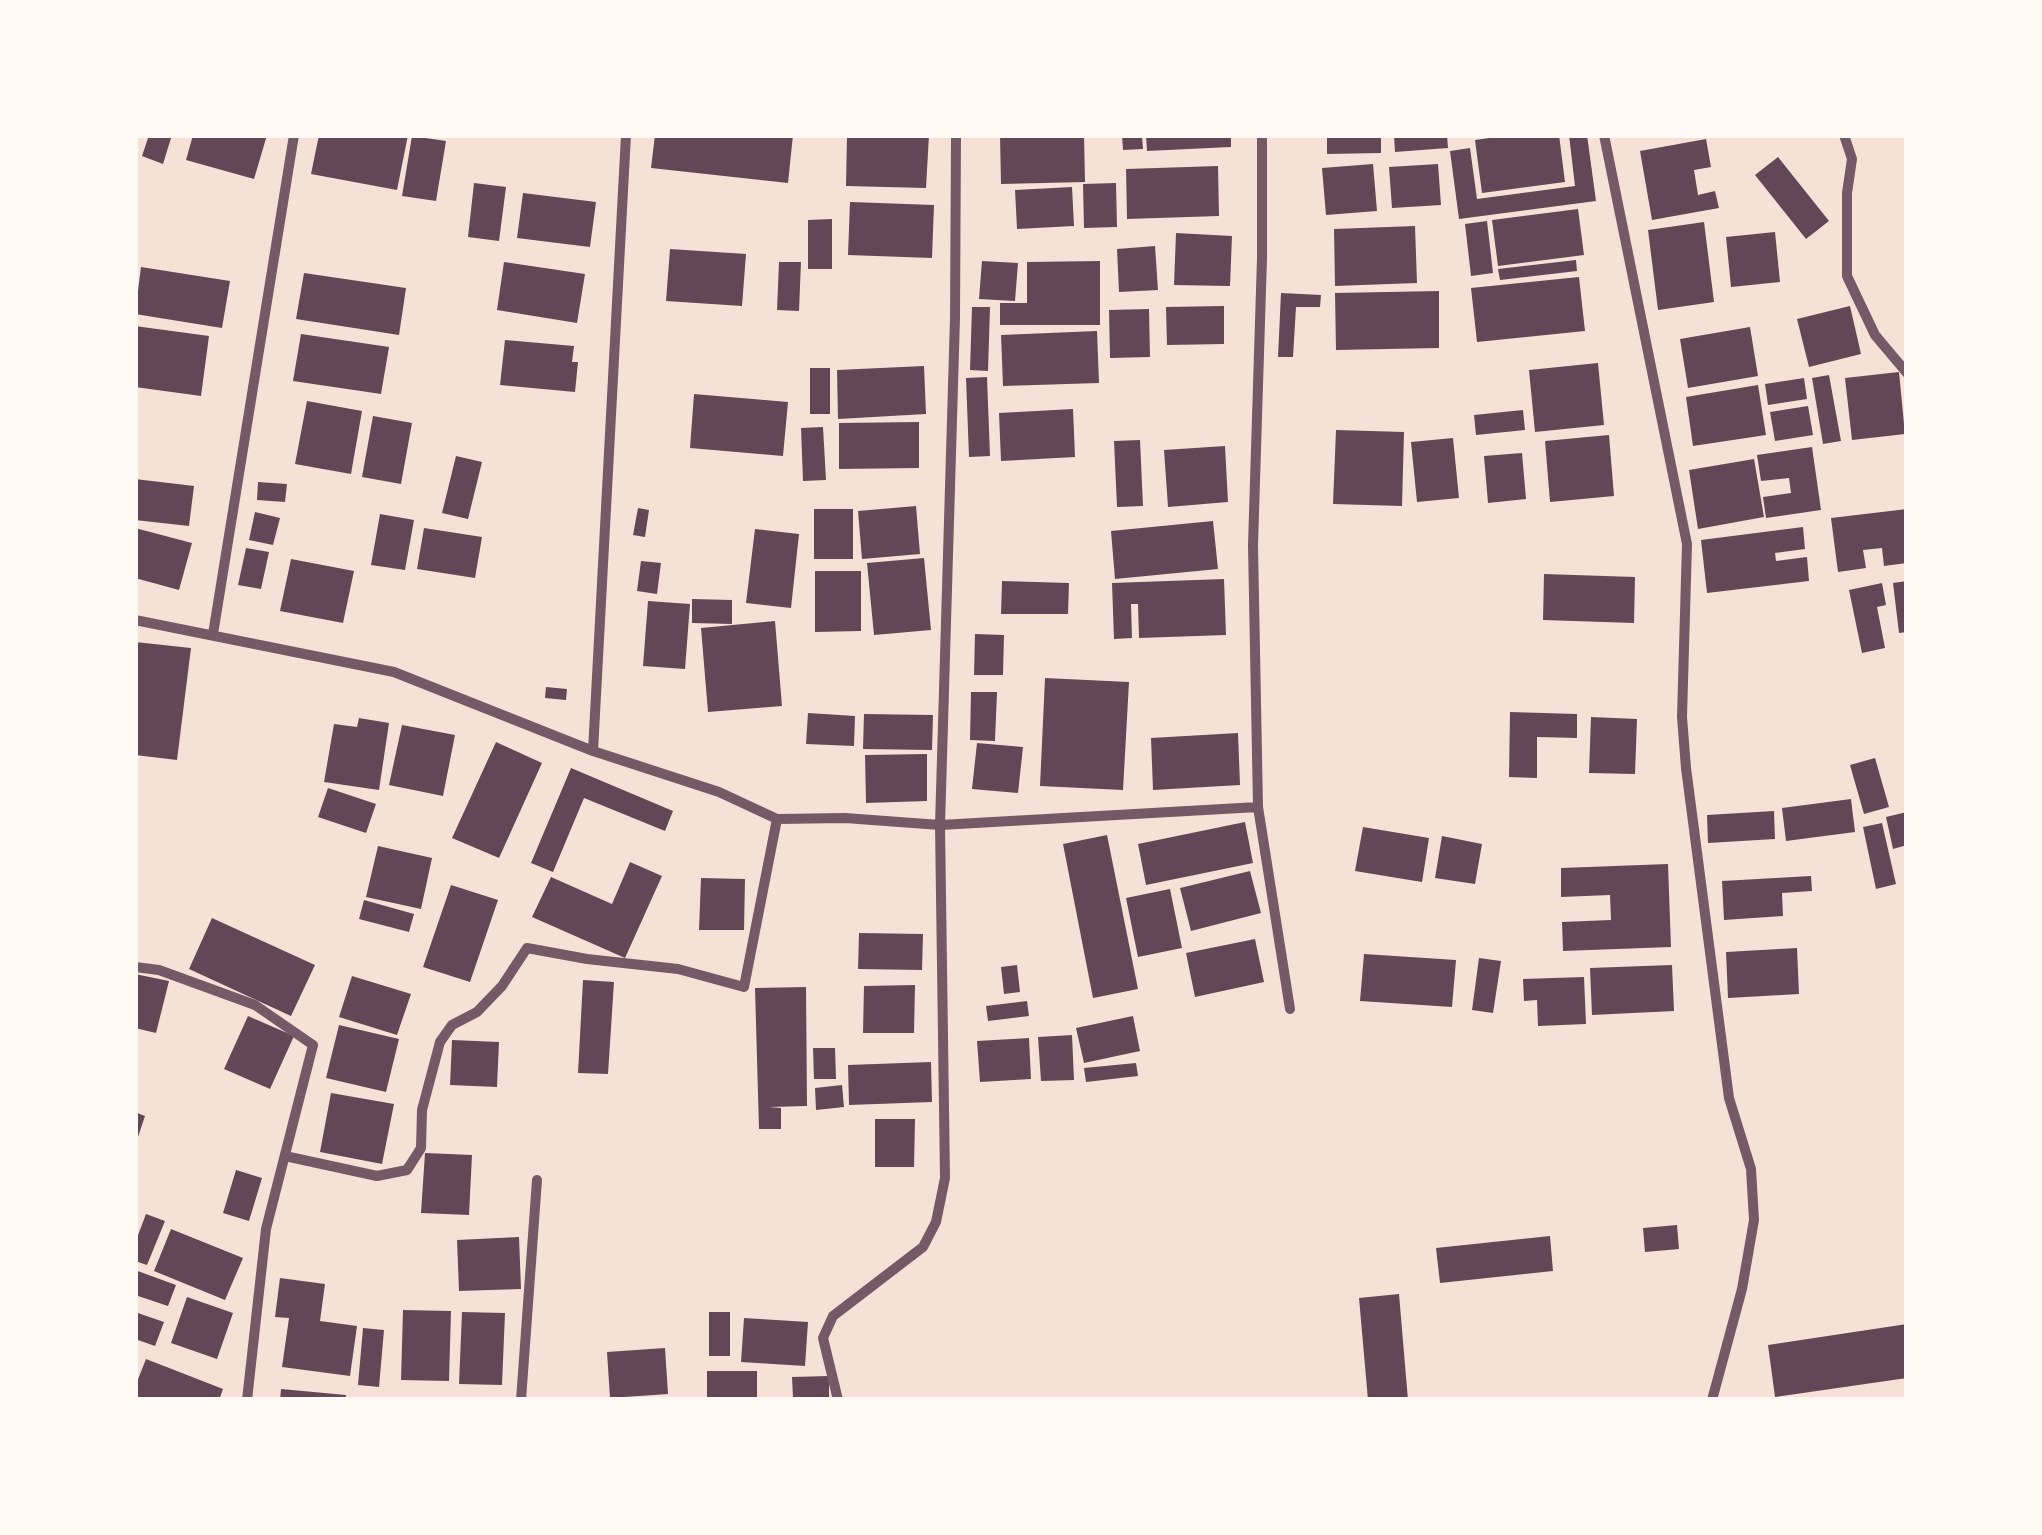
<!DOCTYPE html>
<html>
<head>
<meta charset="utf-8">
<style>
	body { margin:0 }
	#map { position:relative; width:2042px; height:1535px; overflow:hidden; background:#f7e1d7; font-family:Raleway,sans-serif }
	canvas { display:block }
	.frame { position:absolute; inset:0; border:138px solid #fffaf5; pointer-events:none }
</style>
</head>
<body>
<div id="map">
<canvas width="2042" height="1535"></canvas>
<div class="frame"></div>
</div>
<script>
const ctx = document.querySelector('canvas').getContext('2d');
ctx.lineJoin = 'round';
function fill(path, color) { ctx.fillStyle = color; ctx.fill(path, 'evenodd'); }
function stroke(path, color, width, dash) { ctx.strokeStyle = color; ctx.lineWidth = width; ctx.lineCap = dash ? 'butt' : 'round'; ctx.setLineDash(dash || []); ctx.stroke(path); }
fill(new Path2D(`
	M149,135H172L163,164L142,156Z
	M193,135H267L254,179L186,160Z
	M319,135H408L397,190L311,174Z
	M655,135H793L788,183L651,168Z
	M847,135H929L926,188L846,186Z
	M1000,135H1084L1085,182L1001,184Z
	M1122,135H1142L1143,149L1123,150Z
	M1146,135H1231V147L1147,151Z
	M1327,135H1381V153L1327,154Z
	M1394,135H1447L1448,148L1395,152Z
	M1511,135H1559L1565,182L1482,193L1475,140Z
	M1569,135H1587L1596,201L1459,219L1450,151L1470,148L1477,199L1575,186Z
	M412,136L446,141L436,201L402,196Z
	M1706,139L1711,167L1694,170L1698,195L1715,191L1719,208L1652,220L1640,151Z
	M1778,157L1829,221L1806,239L1755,175Z
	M1373,164L1377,211L1326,215L1322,168Z
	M1438,164L1441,205L1392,208L1389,167Z
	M1218,166L1219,216L1127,219L1126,169Z
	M474,183L506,187L499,241L468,237Z
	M1116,183L1117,227L1084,228L1083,184Z
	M1072,187L1074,226L1017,229L1015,190Z
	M523,193L596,202L590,247L517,238Z
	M850,202L934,205L932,258L848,255Z
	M1578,209L1584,255L1498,266L1492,220Z
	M832,219V269H808V220Z
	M1487,221L1493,273L1471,276L1465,224Z
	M1704,222L1714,302L1658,310L1648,230Z
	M1415,226L1417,283L1335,286L1334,229Z
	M1775,232L1780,282L1731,287L1726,237Z
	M1176,233L1232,236L1230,286L1174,285Z
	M1155,246L1158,290L1119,292L1117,249Z
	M670,249L746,254L742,306L666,301Z
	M1576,260L1577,271L1500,280L1498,269Z
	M982,261L1018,263L1015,301L979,299Z
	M1100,261V325H1000V303H1027V262Z
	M504,262L585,274L577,323L497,310Z
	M779,262H801L799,311L777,310Z
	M141,267L230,281L222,328L135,314Z
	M304,273L406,288L399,335L296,319Z
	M1579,277L1585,331L1477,342L1471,288Z
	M1439,291V348L1336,350L1335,293Z
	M1281,293L1321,295L1320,307H1296L1293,357H1278Z
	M1224,306V344L1167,345L1166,307Z
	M1850,306L1861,354L1809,367L1797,319Z
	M972,307H990L988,371L970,370Z
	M1149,309L1150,357L1110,358L1109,310Z
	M135,326L209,336L201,396L135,387Z
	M1750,327L1758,376L1688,388L1680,339Z
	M1097,331L1099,383L1003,386L1001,335Z
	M301,334L389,347L381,394L293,381Z
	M505,340L574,346L572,362H578L575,392L500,385Z
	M1598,363L1604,425L1535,432L1529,370Z
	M924,366L926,414L838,419L837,370Z
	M810,368H830V414H810Z
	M1899,372L1905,434L1852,440L1845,378Z
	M1829,375L1841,441L1823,444L1812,378Z
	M987,377L990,456L969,457L966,378Z
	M1804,378L1807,399L1768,405L1765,384Z
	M1758,385L1766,435L1693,446L1686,397Z
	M694,394L788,402L783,456L690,448Z
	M307,401L362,411L351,474L295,464Z
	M1808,406L1813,435L1775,441L1770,412Z
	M1073,409L1075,457L1001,461L999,413Z
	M1523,410L1525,430L1476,435L1474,415Z
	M373,416L412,423L401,484L362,477Z
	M919,422V468L839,469V423Z
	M823,427L826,480L803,481L801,428Z
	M1336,430L1404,432L1402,506L1333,504Z
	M1609,435L1614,496L1550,502L1545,441Z
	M1453,438L1459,498L1417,502L1411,442Z
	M1140,440L1143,506L1117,507L1114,441Z
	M1225,446L1228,502L1168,507L1164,450Z
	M1812,447L1821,510L1766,518L1763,497L1791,493L1789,478L1761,481L1757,455Z
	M1522,453L1526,499L1488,503L1484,456Z
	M456,456L482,462L468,519L442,513Z
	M1754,459L1764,517L1698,529L1689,470Z
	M135,479L194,486L189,526L135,520Z
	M258,482L287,484L285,502L257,500Z
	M916,506L920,554L862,559L858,511Z
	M638,508L649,510L645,537L633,535Z
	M814,509H853V559H814Z
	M1907,509V563L1884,566L1882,548L1863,550L1866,568L1838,572L1831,518Z
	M255,512L280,518L273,545L249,540Z
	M380,514L414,520L405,570L371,565Z
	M1213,521L1218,569L1115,579L1111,531Z
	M1803,527L1805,549L1775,553L1776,561L1807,557L1809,581L1707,593L1701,540Z
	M135,528L192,543L179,590L135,578Z
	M424,528L482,537L475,578L417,569Z
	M755,529L799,534L791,608L746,603Z
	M246,548L269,552L261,589L238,585Z
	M924,558L931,630L874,635L867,563Z
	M291,559L354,571L343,623L280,611Z
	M641,561L661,563L657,594L637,591Z
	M815,571H861V631L815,632Z
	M1544,574L1635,577L1634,623L1543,620Z
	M1224,579L1226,635L1139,638L1138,604H1131L1132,638L1114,639L1112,583Z
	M1002,581L1069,583L1068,614H1001Z
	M1907,581V632L1899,633L1893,583Z
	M1882,583L1886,605L1877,607L1885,648L1862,653L1849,590Z
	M692,599L732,600V624L692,623Z
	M648,601L690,604L685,669L643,666Z
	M775,621L782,706L708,712L701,628Z
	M975,634L1004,635L1003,675H974Z
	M135,642L191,648L177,760L135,755Z
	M1045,678L1129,682L1123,790L1040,786Z
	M546,687L567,689L566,700L545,698Z
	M971,692H997L995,741L970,740Z
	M1510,712L1577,714V738L1537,737V778L1509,777Z
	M808,713L855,716L854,746L806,744Z
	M864,714L933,715L932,750L863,749Z
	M1591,717L1637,719L1635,774L1589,773Z
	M359,718L389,723L379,790L324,782L334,724L357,727Z
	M402,725L455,735L443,796L389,785Z
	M1238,733L1240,785L1153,790L1151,738Z
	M496,742L542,763L499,858L452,838Z
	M977,743L1023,747L1018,793L972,789Z
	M927,754V801L866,803L865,755Z
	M1875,758L1889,807L1864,814L1850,765Z
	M571,768L673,811L665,831L584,798L553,872L531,863Z
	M328,788L376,804L366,833L318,817Z
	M1851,799L1855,832L1786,841L1782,808Z
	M1774,811L1775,839L1708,843L1707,815Z
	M1907,812V845L1893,849L1886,817Z
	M1245,822L1253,863L1146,885L1138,844Z
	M1882,823L1896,884L1876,889L1863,827Z
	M1363,827L1429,838L1422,882L1355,871Z
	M1107,835L1138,989L1093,998L1063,844Z
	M1442,836L1482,844L1475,884L1435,878Z
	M378,846L432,858L421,909L366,897Z
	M630,862L662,876L625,958L532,917L551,877L612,904Z
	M1668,864L1671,947L1563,951L1562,922L1611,920L1610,895L1561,897V868Z
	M1250,871L1261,913L1191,931L1180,888Z
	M1811,876L1812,891L1782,893L1783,916L1724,920L1722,881Z
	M701,878L745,879L744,930H699Z
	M451,885L498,900L470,982L423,967Z
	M1170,889L1182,948L1138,957L1126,898Z
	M364,900L414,914L409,932L359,919Z
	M212,918L315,965L291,1016L189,969Z
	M859,933L923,934L922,970L858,969Z
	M1255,939L1264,982L1195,997L1186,953Z
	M1797,948L1799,994L1728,998L1726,952Z
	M1364,954L1456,960L1452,1007L1360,1001Z
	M1479,958L1501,961L1493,1013L1472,1010Z
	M1017,965L1020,992L1004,994L1001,967Z
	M1672,965L1674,1011L1592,1015L1590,968Z
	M135,974L169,981L156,1033L135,1028Z
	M352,976L411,994L397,1035L339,1017Z
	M1584,977L1586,1024L1538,1026L1537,1000L1524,1001L1523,979Z
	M583,980L614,982L608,1074L578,1073Z
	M915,985L914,1033H863L864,986Z
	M806,987L807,1106L769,1107L781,1108V1129H759L755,988Z
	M1027,1001L1029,1016L988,1021L986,1006Z
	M248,1016L294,1036L270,1089L224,1069Z
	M1133,1016L1140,1051L1084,1063L1076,1028Z
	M339,1025L399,1039L386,1092L326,1078Z
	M1072,1035L1074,1080L1041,1081L1038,1037Z
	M1029,1038L1031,1079L980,1082L977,1041Z
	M452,1040L499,1042L497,1087L450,1085Z
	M813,1048H835L836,1079H814Z
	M931,1062L932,1102L849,1105L848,1065Z
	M1136,1063L1138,1076L1086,1082L1084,1068Z
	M842,1085L844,1107L816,1110L815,1088Z
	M331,1093L394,1104L382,1164L320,1152Z
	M135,1112L145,1116L136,1143H135Z
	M875,1119H915L914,1167H875Z
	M425,1153L472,1155L469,1215L421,1213Z
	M236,1170L262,1178L249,1221L223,1213Z
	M146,1214L165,1221L147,1265L135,1261V1243Z
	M1677,1225L1679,1249L1645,1252L1643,1228Z
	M171,1229L243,1258L225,1300L154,1271Z
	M1550,1236L1553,1271L1440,1283L1436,1248Z
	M519,1237L521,1289L459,1291L457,1240Z
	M135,1270L176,1285L168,1306L135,1295Z
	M280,1278L325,1284L320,1321L357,1326L350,1376L282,1367L289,1318L275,1317Z
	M1399,1294L1408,1400H1368L1359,1298Z
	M187,1297L233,1313L217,1359L171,1343Z
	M403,1310L451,1311L449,1381L401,1380Z
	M135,1312L164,1322L155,1346L135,1339Z
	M462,1312L505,1313L502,1385L459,1384Z
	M709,1312H730V1356H709Z
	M744,1318L808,1322L805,1366L741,1362Z
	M1907,1324V1378L1775,1397L1768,1345Z
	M363,1328L384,1330L379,1387L358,1385Z
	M665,1348L668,1394L610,1398L607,1352Z
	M146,1359L223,1389L219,1400H135V1387Z
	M707,1371H757V1400H707Z
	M829,1376V1397L793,1398L792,1377Z
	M281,1389L346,1395L345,1400H280Z`), '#644757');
stroke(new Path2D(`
	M1262,135V258L1253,545L1258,807L1290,1009
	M1604,135L1687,544L1682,717L1686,768L1729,1098L1751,1169L1754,1220L1742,1289L1712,1400
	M1844,135L1852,159L1847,193V276L1875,335L1907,373
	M135,620L394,672L593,751L719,792L777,819L845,818L940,825L1258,807
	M213,634L294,135
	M593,751L626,135
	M135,967L159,970L255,1005L313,1045L266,1229L247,1400
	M285,1156L377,1176L407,1170L421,1148L422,1110L440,1042L452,1025L477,1012L502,986L527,948L587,959L678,969L744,987L777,819
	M521,1400L537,1180
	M838,1400L823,1338L833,1316L923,1247L936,1222L945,1178L940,825L955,318L956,135`), '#755966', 10);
</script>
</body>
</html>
